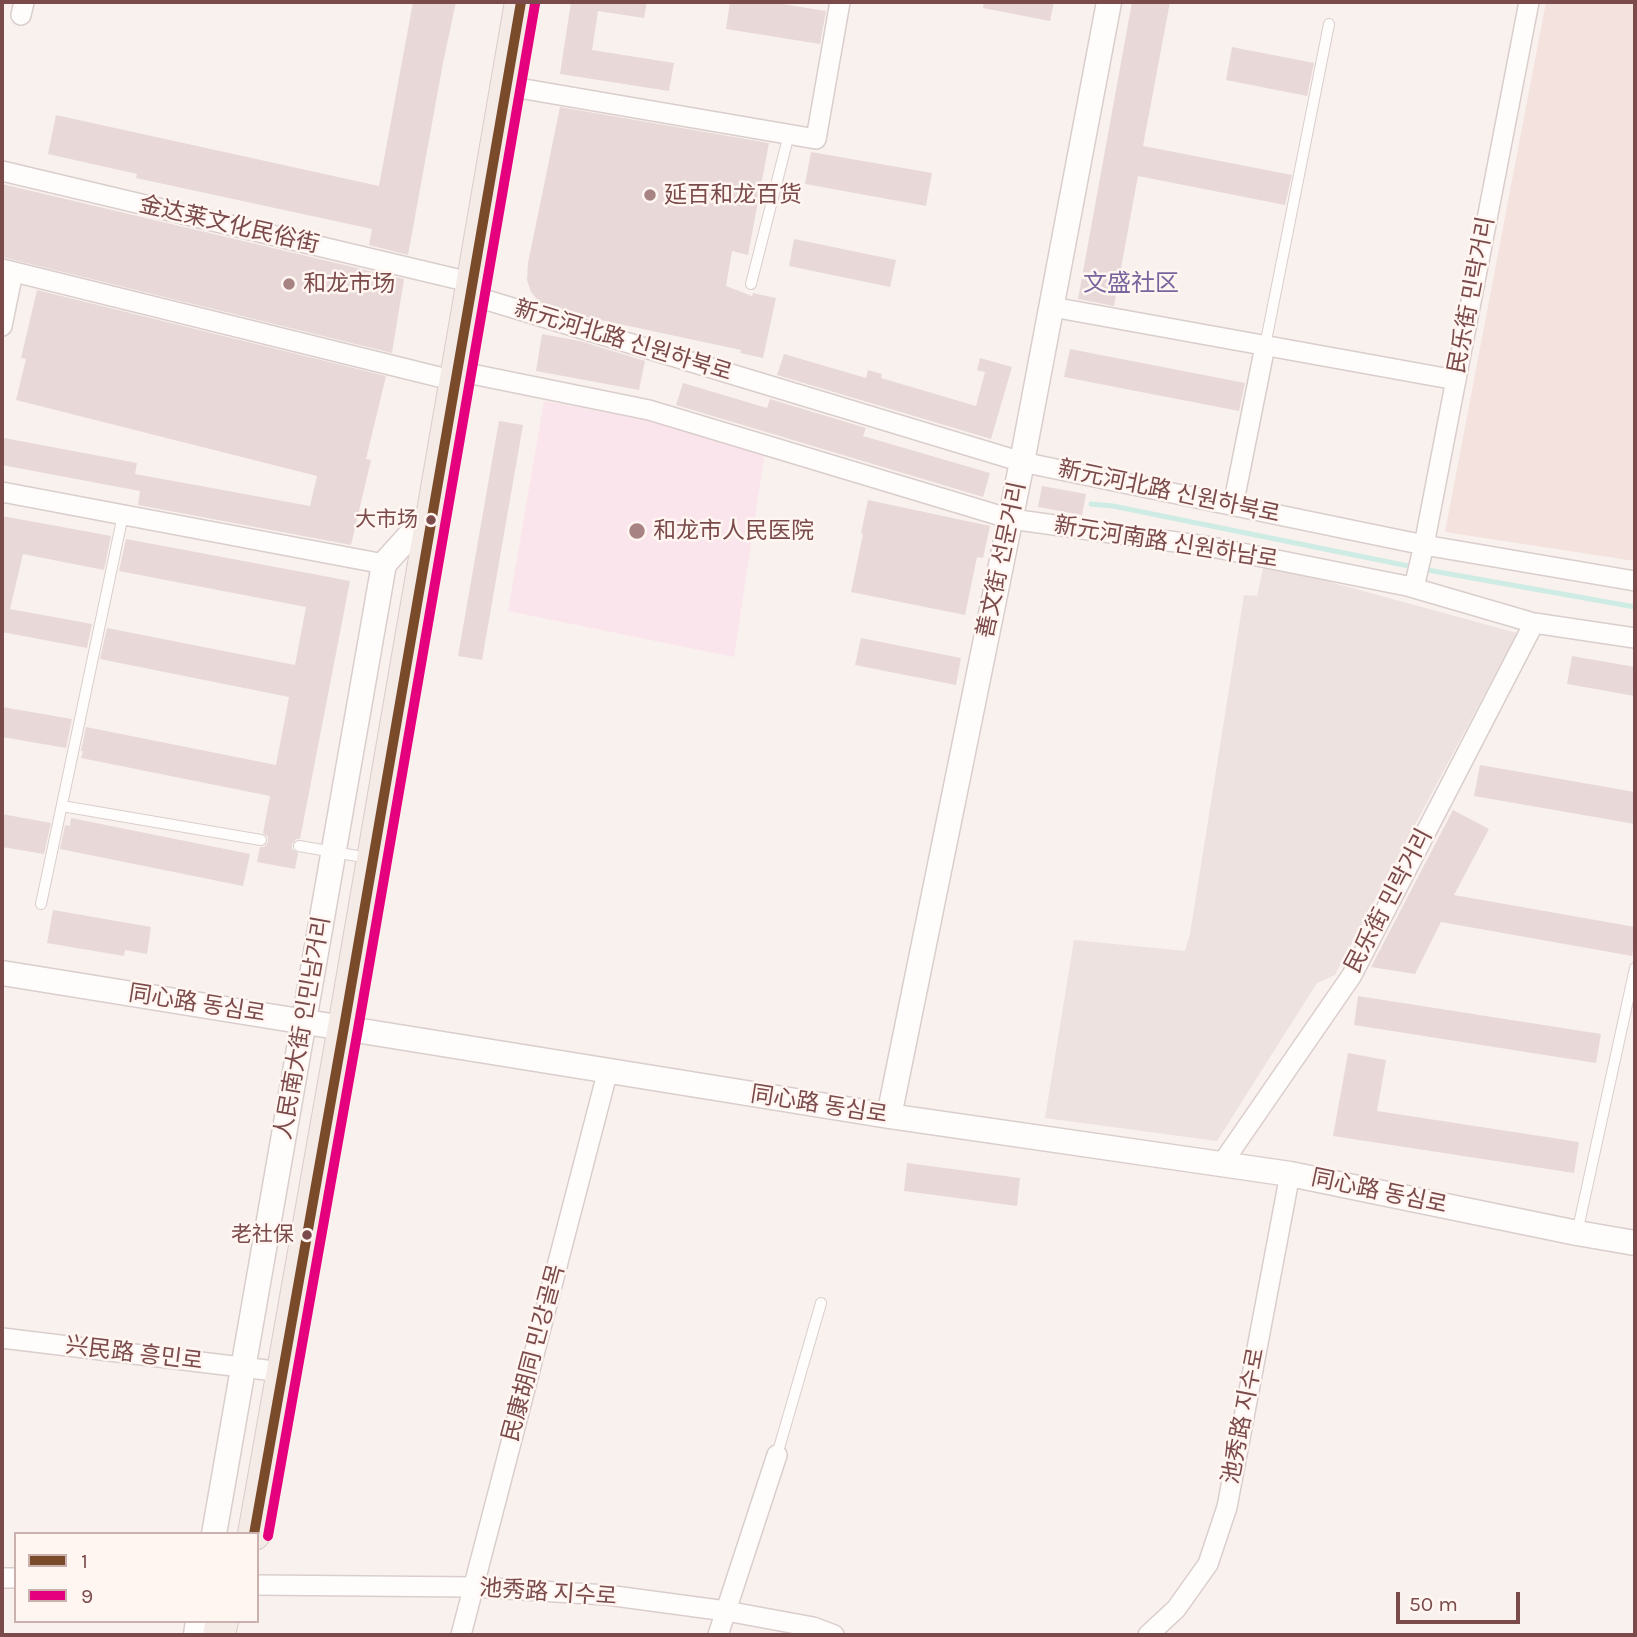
<!DOCTYPE html>
<html>
<head>
<meta charset="utf-8">
<style>
	body { margin:0 }
	#map { position:relative; width:1637px; height:1637px; overflow:hidden; background:#f9f1ee; font-family:Karla,sans-serif }
	canvas { display:block }
	.frame { position:absolute; inset:0; border:4px solid #7b4a4a; pointer-events:none }
	.legend { position:absolute; left:14px; top:1532px; width:245px; height:91px; box-sizing:border-box; background:#fff5f1; border:2px solid #cab1ae; margin:0; padding:9px 12px; list-style:none; font-size:21px; color:#7b4a4a }
	.legend li { display:flex; align-items:center; gap:14px; height:35px }
	.legend b { width:35px; border:2px solid #cab1ae }
	.scale { position:absolute; left:1396px; top:1592px; width:124px; height:32px; box-sizing:border-box; border:4px solid #7b4a4a; border-top:0; padding-left:9px; font-size:21px; line-height:24px; white-space:nowrap; color:#7b4a4a; -webkit-text-stroke:5px #fff5f1; paint-order:stroke }
</style>
</head>
<body>
<div id="map">
<canvas width="1637" height="1637"></canvas>
<div class="frame"></div>
<ul class="legend">
<li><b style="height:9px;background:#7a4b2a"></b>1</li>
<li><b style="height:9px;background:#e5007d"></b>9</li>
</ul>
<div class="scale">50 m</div>
</div>
<script>
const ctx = document.querySelector('canvas').getContext('2d');
ctx.lineJoin = 'round';
function fill(path, color) { ctx.fillStyle = color; ctx.fill(path, 'evenodd'); }
function stroke(path, color, width, dash) { ctx.strokeStyle = color; ctx.lineWidth = width; ctx.lineCap = dash ? 'butt' : 'round'; ctx.setLineDash(dash || []); ctx.stroke(path); }
function label(font, color, halo, rows, align = 'center') {
  ctx.font = font + ' Karla,"Noto Sans SC","Noto Sans KR",sans-serif'; ctx.lineWidth = 5; ctx.setLineDash([]); ctx.textBaseline = 'middle'; ctx.strokeStyle = halo; ctx.fillStyle = color; for (const [text, x, y, turn = 0] of rows) {
    ctx.save(); ctx.translate(x, y); ctx.rotate((+turn || 0) * Math.PI / 180); ctx.textAlign = isNaN(turn) ? turn : align; if (halo) ctx.strokeText(text, 0, 0); ctx.fillText(text, 0, 0); ctx.restore();
  }
}
fill(new Path2D(`
	M1546,2H1635V561L1445,532Z`), '#f3e2dd');
fill(new Path2D(`
	M1264,564L1517,633L1335,975L1317,983L1217,1141L1045,1118L1074,940L1185,951L1190,934L1244,595L1257,596Z`), '#ede2e0');
fill(new Path2D(`
	M544,401L668,424L765,452L734,657L508,611Z`), '#fbe5ec');
stroke(new Path2D(`
	M1091,504L1113,506L1433,571L1635,607`), '#ceece4', 5);
fill(new Path2D(`
	M413,2H456L443,63L408,255L369,245L372,229L136,178L137,174L48,154L56,115L379,186Z
	M571,2H647L644,18L598,11L592,50L674,63L669,91L560,74Z
	M730,2H770L826,11L820,44L726,29Z
	M984,2H1054L1050,21L983,8Z
	M1132,2H1170L1143,146L1292,175L1285,205L1138,176L1114,306L1078,299Z
	M1232,47L1314,63L1307,96L1226,80Z
	M560,107L769,143L748,255L732,251L726,286L752,296L753,293L776,298L763,358L740,353L741,350L582,316L540,303L531,292L527,280L528,263Z
	M811,152L932,173L926,206L805,184Z
	M2,184L404,279L392,353L2,257Z
	M794,239L896,260L890,287L789,266Z
	M37,290L386,376L366,459L371,460L351,545L138,505L140,491L2,465V450L4,438L137,463L135,474L310,506L317,476L16,400L26,359L21,358Z
	M542,334L580,341L645,361L639,390L536,371Z
	M1070,349L1245,383L1239,411L1064,377Z
	M784,354L866,378L868,370L882,374L881,378L976,406L985,372L977,370L980,358L1012,367L991,439L777,375Z
	M683,383L767,408L770,399L866,428L863,436L990,473L983,497L676,405Z
	M499,421L523,425L482,660L458,656Z
	M1042,486L1086,494L1082,515L1038,507Z
	M868,500L990,526L983,558L977,557L965,615L851,592L863,534L861,533Z
	M2,516L111,536L104,570L23,554L10,609L92,624L87,648L2,632Z
	M126,539L350,581L300,839H296L292,844V849L298,853L295,869L257,862L260,847H264L268,842V837L263,833L270,796L81,758L83,751H81L86,727L276,765L289,697L100,659L107,628L295,665L306,607L119,571Z
	M861,638L961,658L956,685L855,665Z
	M1572,656L1635,667V696L1567,684Z
	M2,707L72,719L66,748L2,737Z
	M1480,765L1635,792V824L1474,796Z
	M1453,810L1489,829L1454,895L1635,927V939L1632,956L1441,922L1415,974L1371,967Z
	M2,814L51,823L44,854L2,847Z
	M71,818L250,854L243,886L60,849L65,825L70,826Z
	M53,910L151,927L147,954L125,950L124,956L47,943Z
	M1358,996L1601,1034L1596,1063L1354,1025Z
	M1348,1053L1386,1060L1377,1111L1579,1142L1574,1173L1333,1136Z
	M907,1163L1020,1178L1017,1206L904,1191Z`), '#e8d9d8');
const service = new Path2D(`
	M751,284L789,134
	M1265,346L1329,24
	M62,806L261,840
	M299,846L357,856
	M41,904L123,515
	M1577,1233L1635,968
	M777,1455L821,1303`);
const minor = new Path2D(`
	M21,15L24,2
	M507,86L816,139L840,2
	M2,171L457,279
	M2,269L439,377
	M470,295L1022,462L1424,545L1635,581
	M1052,307L1456,380
	M2,326L13,272
	M457,371L649,410L1011,519L1212,547L1407,586L1534,623L1635,638
	M2,492L384,564
	M1233,506L1265,346
	M1414,587L1424,545L1529,2
	M1221,1165L1352,975L1534,623
	M2,1338L266,1370
	M2,1578H16
	M257,1585L472,1587L607,1595L726,1611L813,1627L834,1635
	M461,1635L608,1070
	M718,1635L777,1455
	M1148,1635L1176,1609L1208,1564L1227,1507L1290,1174`);
const tertiary = new Path2D(`
	M2,973L889,1116L1290,1174L1577,1233L1635,1243
	M889,1116L1022,462L1109,2
	M214,1534L384,564L412,533
	M196,1635L198,1621`);
const primary = new Path2D(`
	M254,1534L344,1027L521,2
	M219,1635L222,1621`);
stroke(service, '#dacecc', 12);
stroke(minor, '#dacecc', 22);
stroke(tertiary, '#dacecc', 27);
stroke(primary, '#daccca', 34);
stroke(service, '#fefdfc', 10);
stroke(minor, '#fefdfc', 19);
stroke(tertiary, '#fefdfc', 24);
stroke(primary, '#f4eae6', 32);
stroke(new Path2D(`
	M254,1534L344,1027L521,2`), '#7a4b2a', 10);
stroke(new Path2D(`
	M268,1536L358,1029L535,4`), '#e5007d', 10);
for (const [x, y, r, color] of [
	[650,195,7,"#a78483"],
	[289,284,7,"#a78483"],
	[431,520,6,"#7b4a4a"],
	[637,531,9,"#a78483"],
	[307,1235,6,"#7b4a4a"]
]) { const dot = new Path2D(); dot.arc(x, y, r, 0, 2 * Math.PI); ctx.fillStyle = color; ctx.fill(dot); stroke(dot, '#fff5f1', 2.5); }
label('21px', '#7b4a4a', '#fff5f1', [
	["大市场",418,520],
	["老社保",294,1235]
], 'right');
label('23px', '#7b4a4a', '#fff5f1', [
	["延百和龙百货",664,195],
	["和龙市场",303,284],
	["和龙市人民医院",653,531]
], 'left');
label('23px', '#7b4a4a', '#fff5f1', [
	["金达莱文化民俗街",229,225,13],
	["民乐街 민락거리",1472,295,-79],
	["新元河北路 신원하북로",623,341,17],
	["新元河北路 신원하북로",1169,492,12],
	["新元河南路 신원하남로",1166,543,9],
	["善文街 선문거리",1002,560,-78],
	["民乐街 민락거리",1389,901,-62],
	["同心路 동심로",197,1004,9],
	["人民南大街 인민남거리",303,1028,-80],
	["同心路 동심로",819,1105,9],
	["同心路 동심로",1379,1192,12],
	["民康胡同 민강골목",534,1353,-75],
	["兴民路 흥민로",134,1354,7],
	["池秀路 지수로",1244,1416,-79],
	["池秀路 지수로",548,1593,4]
]);
label('24px', '#77669e', '#fff5f1', [
	["文盛社区",1131,284]
]);
</script>
</body>
</html>
